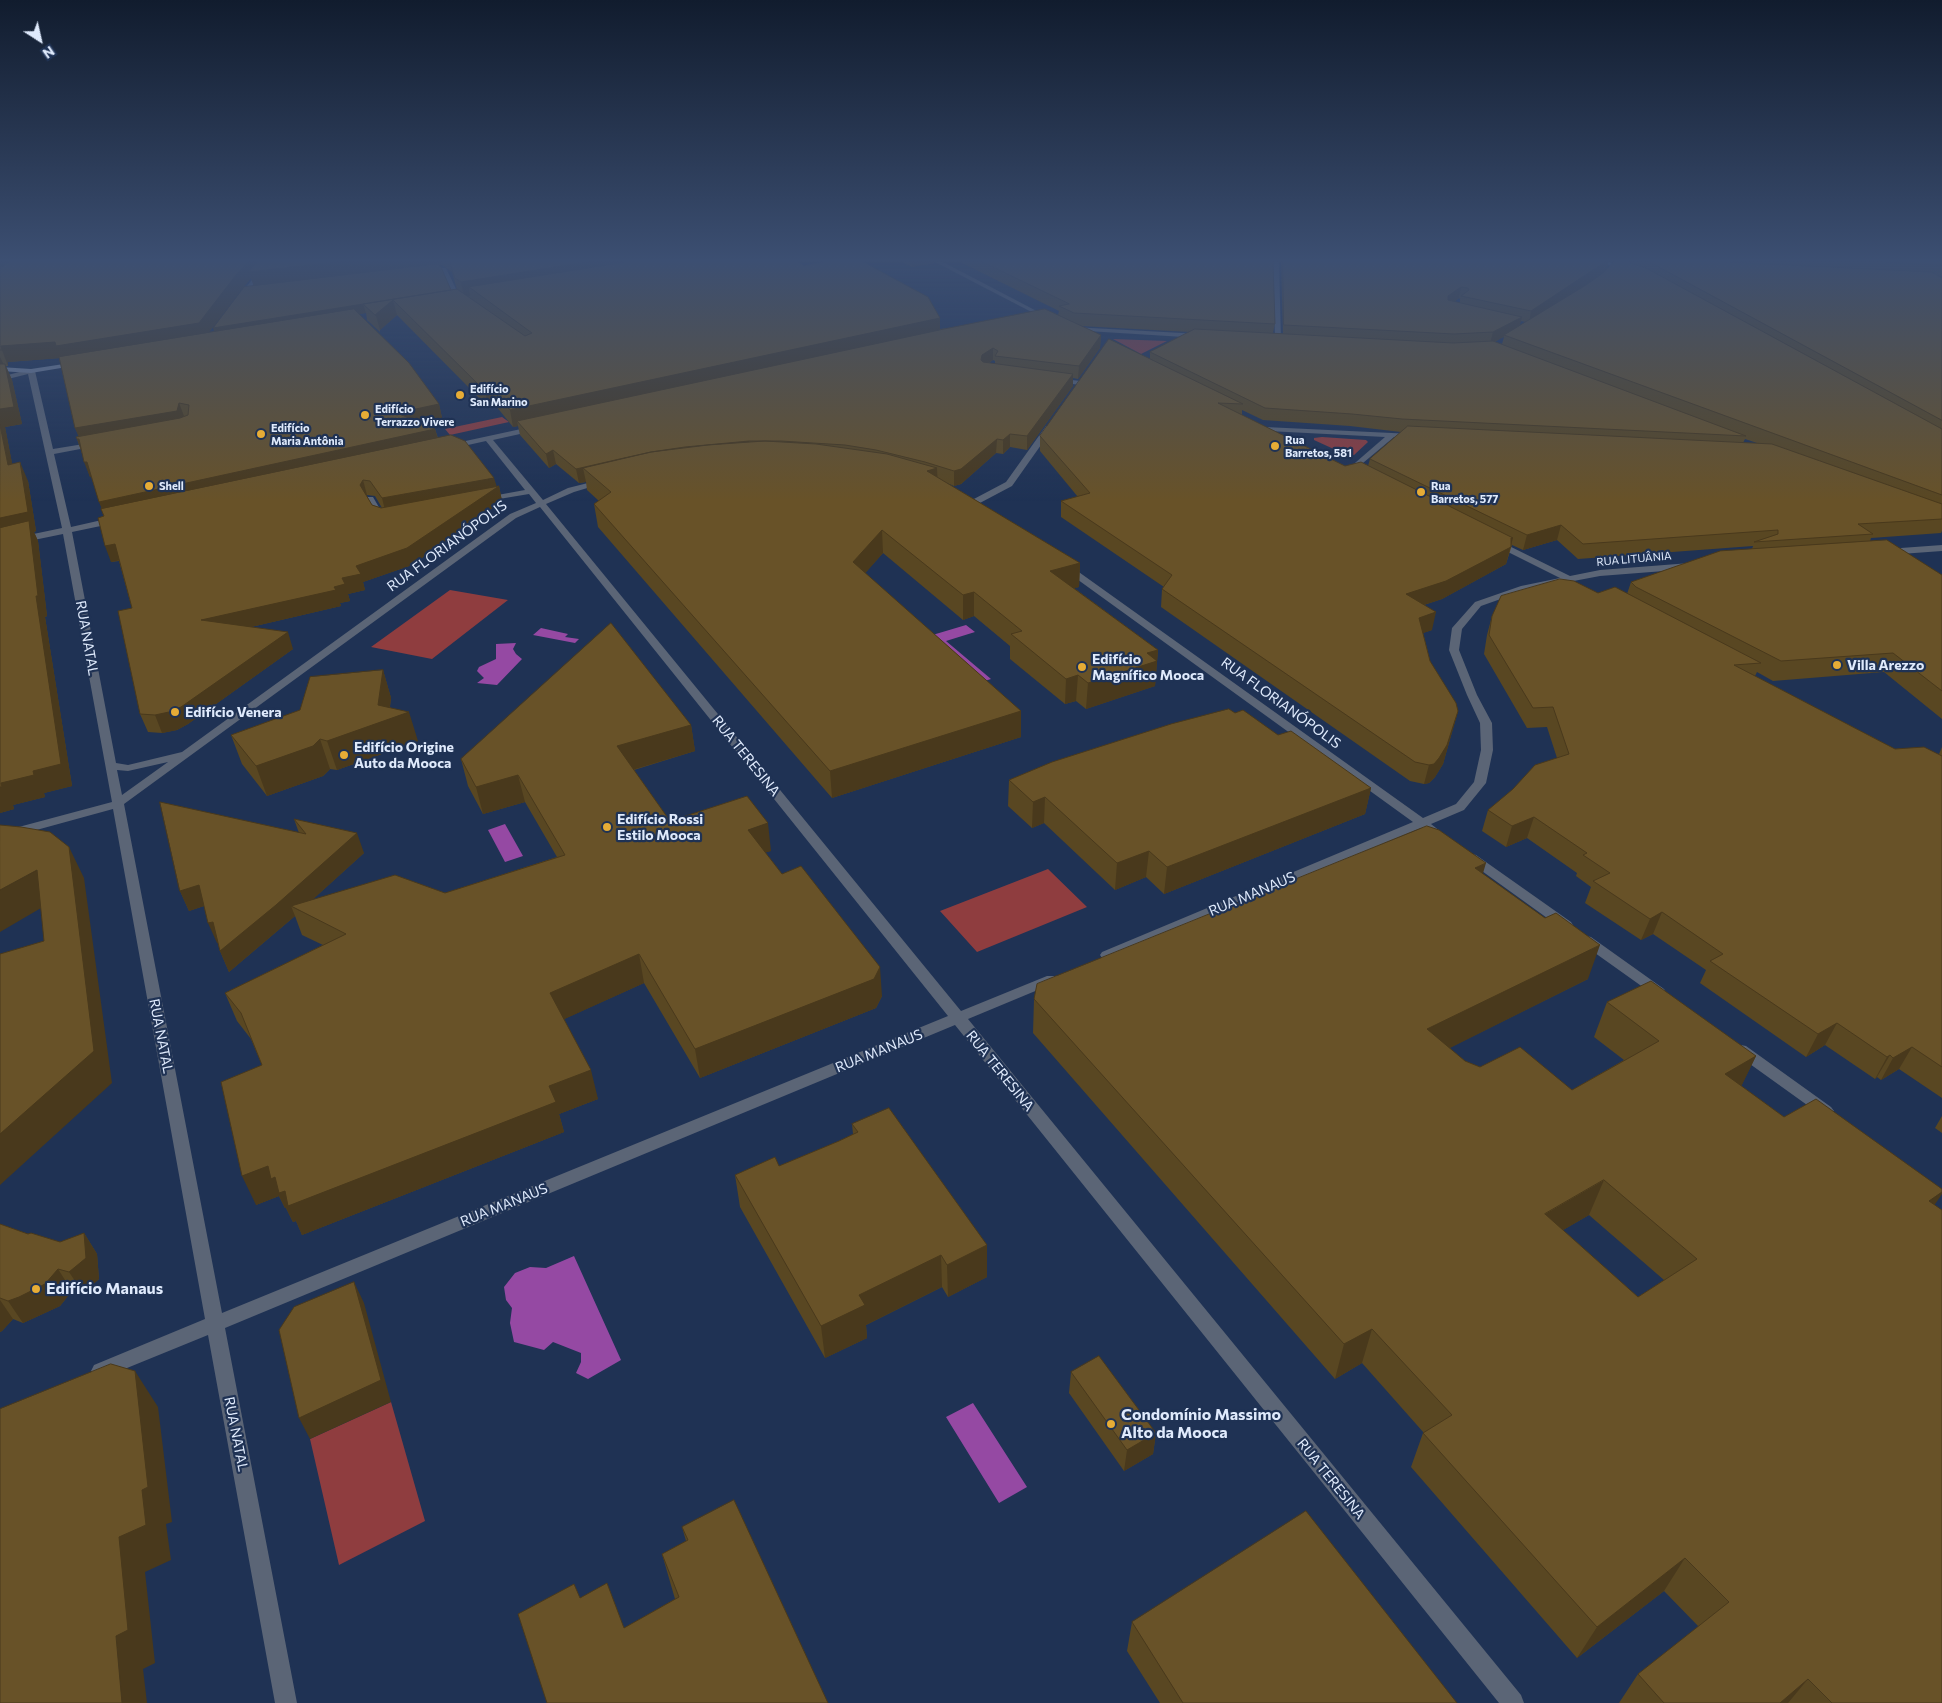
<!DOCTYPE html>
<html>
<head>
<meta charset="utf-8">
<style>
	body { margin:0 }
	#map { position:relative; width:1942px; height:1703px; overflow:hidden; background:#1f3254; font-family:Commissioner,sans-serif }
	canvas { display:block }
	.north { position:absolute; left:15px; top:15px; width:50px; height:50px; -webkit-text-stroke:4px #1f3254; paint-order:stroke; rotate:145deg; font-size:14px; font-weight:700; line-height:20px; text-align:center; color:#dfeafc }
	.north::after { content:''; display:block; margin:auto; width:18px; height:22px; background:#dfeafc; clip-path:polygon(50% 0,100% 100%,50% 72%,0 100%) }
</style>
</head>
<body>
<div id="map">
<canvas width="1942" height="1703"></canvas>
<div class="north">N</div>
</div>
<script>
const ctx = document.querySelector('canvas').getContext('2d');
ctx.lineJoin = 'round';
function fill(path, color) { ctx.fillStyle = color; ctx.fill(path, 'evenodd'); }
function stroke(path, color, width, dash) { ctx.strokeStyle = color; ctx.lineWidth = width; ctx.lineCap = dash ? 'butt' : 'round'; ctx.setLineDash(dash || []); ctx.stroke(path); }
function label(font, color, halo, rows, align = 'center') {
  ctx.font = font + ' Commissioner,sans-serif'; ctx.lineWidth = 4.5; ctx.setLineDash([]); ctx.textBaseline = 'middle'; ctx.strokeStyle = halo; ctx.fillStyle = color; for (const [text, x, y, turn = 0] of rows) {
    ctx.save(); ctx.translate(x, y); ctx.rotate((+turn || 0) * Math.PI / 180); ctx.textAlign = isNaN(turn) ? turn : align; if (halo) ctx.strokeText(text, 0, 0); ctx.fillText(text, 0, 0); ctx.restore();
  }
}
fill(new Path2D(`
	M1113,339L1167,341L1141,354Z
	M502,417L509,422L450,435L445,429Z
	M1322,437L1366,440L1368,442L1354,455L1349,456L1314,440V438Z
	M450,590L508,600L432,659L371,647Z
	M1048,869L1087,907L977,952L940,911Z
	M391,1402L425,1521L339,1565L310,1439Z`), '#8f3d3f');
fill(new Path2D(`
	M966,625L975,632L946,641L991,679L972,685L919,639Z
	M541,628L568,634L565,637L579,639L575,643L533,635Z
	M516,643L513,649L516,654L522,659L497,685L477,683L484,678L477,671L479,667L496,659V644Z
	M505,824L523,856L505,862L488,830Z
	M574,1256L621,1360L588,1379L576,1373L581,1362V1353L553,1342L544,1350L514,1342L510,1323L512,1308L506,1300L504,1287L515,1273L530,1267L546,1268Z
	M973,1403L1027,1487L999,1503L946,1417Z`), '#9549a3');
fill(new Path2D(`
	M267,262H273L240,301H236V299Z
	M935,262H943L1050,318L1045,319Z
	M1273,262H1279L1281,340L1278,342L1275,340Z
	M423,267L446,268L458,293L465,300V302H461L452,293L442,271L425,270Z
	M1073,327L1200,334L1203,336L1200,338L1071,330V328Z
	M31,369L35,371L53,449L96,442L100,444L96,446L54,454L71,527L115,517L119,520L115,523L72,532L116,763L128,765L182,752L510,514L536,503L529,494L481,502V498L525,490L486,441L450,449L446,447L447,445L535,426H538V430L493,440L543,500L568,488L604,479V483L574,492L546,504L961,1011L1047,976H1057L1059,979L1057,982L968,1019L1521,1695L1524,1703H1499L955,1025L225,1328L297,1703H275L208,1335L100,1379L94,1377L91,1371L94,1365L205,1319L113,809L0,840V832L112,802L63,534L0,547V541L62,528L28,374L0,381V377ZM540,507L948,1016L222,1313L124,804L516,518ZM168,762L122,795L117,770L128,771Z
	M1053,378L1081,381L1085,383L1081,385L1056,382L1052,380Z
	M1046,426L1053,428L1012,486L978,504H972V500L1006,482Z
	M1265,427L1413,434L1417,436L1413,438L1394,437L1351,473H1348V469L1385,437L1268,431L1264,429Z
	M367,497H373L384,516L388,519L387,521L378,520L366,499Z
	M1495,539L1570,576L1600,570L1690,563L1695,566L1690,569L1600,576L1526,590L1481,606L1462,629L1459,650L1477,695L1492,723L1493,750L1486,783L1464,810L1431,824L1445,835L1443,838H1435L1421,828L1112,958H1102L1100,955L1102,952L1413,822L1063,569V565H1069L1423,818L1456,804L1474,782L1481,750L1480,723L1467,695L1449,650L1452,628L1475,602L1521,586L1560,578L1492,544V540Z
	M1942,545V551L1887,555L1882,552L1887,549Z
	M1472,854L1476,855L1571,922L1573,925L1571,928H1561L1468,861L1466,858Z
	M1586,936L1591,937L1664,989L1666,992L1664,995H1654L1581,943L1579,940L1581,937Z
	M1741,1045L1746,1046L1831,1107L1834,1111L1831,1115L1826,1117L1821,1115L1736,1054L1734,1050L1736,1046Z`), '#5b6576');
fill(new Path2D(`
	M1601,262H1610L1630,271L1625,272Z
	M77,362L79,363V365L31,373L0,371V367L31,369Z`), '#72819c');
fill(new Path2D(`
	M0,262H798L804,266L940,318V329L1058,315L1059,311L960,262H1273L1275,324L1273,333L1283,334L1281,262H1608L1607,268L1601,275L1569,296L1586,285L1603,273L1614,262H1942V276H1938L1942,278V531L1941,533L1871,538L1870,541L1942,575V719L1884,672L1773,681L1757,672L1755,676L1895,749L1939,754L1942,747V1098L1899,1069L1881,1080L1877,1077L1875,1079L1825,1045L1806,1057L1700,983L1706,970L1653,934L1641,940L1585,903L1591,887L1576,876L1577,873L1527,838L1506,847L1482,831L1488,810L1557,758L1547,727L1527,728L1484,654L1487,635L1492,616L1598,593L1627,594L1631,582L1752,549L1753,546L1578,559L1557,540L1523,550L1512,545L1506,564L1442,599L1424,605L1432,630L1423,633L1430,661L1458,711L1443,764L1435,777L1429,783L1424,784L1410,781L1161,607L1162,589L1164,587L1061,517V501L1078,497L1040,451V436L1150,358V352L1190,332L1080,326L1101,335L1100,348L1078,379L1073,378V386L1027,450L1010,447L1003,454L996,453L961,484L954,486L947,483L1080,563L1079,587L1074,588L1158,650L1155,686L1086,709L1076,701L1065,704L1010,659V646L974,616L963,620L883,553L865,573L1021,711V737L832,798L598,527L594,504L599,501L587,490L586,482L579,483L556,464L549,468L520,435L518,426L513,427L496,406L489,408L397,315L380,330V332L367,320L366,313L359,314L439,404L442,418L420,423L435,429L438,438L496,486H499L502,501L412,565L363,582L365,590L348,594L350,601L340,603L341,606L251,627L293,649L188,724L177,730L162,733L148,732L140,714L132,608L119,561L111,562L102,509L91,476L90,477L77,439L79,436L75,428L60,358L8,362V366H6L12,380L22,424L5,427L12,464L28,481L36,531L34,532L38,541L47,616L45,617L72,786L44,793L45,797L13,805L14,809L0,813ZM439,265H442L452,272L457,290H451ZM251,278L254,286L214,332H209L241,290ZM1459,298L1460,299V303L1454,302ZM1520,321L1526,322L1519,326ZM1504,337L1502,344L1495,342L1501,338ZM993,360L995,361V364L989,363ZM1242,410L1263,420L1350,426L1401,432L1370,459L1368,466H1345L1242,415ZM1745,439L1757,443H1743ZM367,495L375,496L382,508L372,505L367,496Z
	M902,262H934V263L912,267Z
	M383,670L391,698L390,707L418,741L337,770L330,769L323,776L267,796L242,764L231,735L300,710Z
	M1235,713L1278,735L1371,788L1365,814L1164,894L1146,877L1115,890L1044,823L1032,828L1008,806L1009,780Z
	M691,725L695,751L634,770L670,821L771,851L765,852L782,874L882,996L876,1008L700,1078L644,983L564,1019L598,1099L559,1114L564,1132L302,1235L296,1221L293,1222L286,1208H285L279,1196L256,1205L262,1065L251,1039L237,1021L225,993L323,945L302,935L295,916L229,972L220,951L218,943L204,906L189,911L180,891L299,833L294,819L364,853L312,900L445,893L557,857L525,802L483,814L468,786L461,759Z
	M1483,874L1588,979L1449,1048L1465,1061L1480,1067L1572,1090L1624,1060L1594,1037L1607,1002L1756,1056L1741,1086L1784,1117L1935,1205L1942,1703H1619L1638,1674L1699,1627L1664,1591L1577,1658L1411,1467L1423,1433H1424L1362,1363L1335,1379L1033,1033L1034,999ZM1589,1215L1664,1280L1638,1297L1563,1230Z
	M1942,1116V1133L1935,1128Z
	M852,1124L987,1245V1277L948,1297L942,1287L866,1325L867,1338L825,1358L740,1207L735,1175L779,1166L839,1141L853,1134Z
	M0,1224L28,1234L60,1242L84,1233L97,1254L99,1279L83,1293L72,1291L60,1306L34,1318L23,1323L13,1319L2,1331L0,1332Z
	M1071,1372L1156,1433L1153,1454L1124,1471L1069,1393Z
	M682,1527L828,1703L518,1614L580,1598L624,1628L675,1599L662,1554L686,1541Z
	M1132,1622L1457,1703H1160L1127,1651Z`), '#594722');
fill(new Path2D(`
	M0,262H17L0,278Z
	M248,262H441L442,265L254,287L251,278L241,290L204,339L61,358L8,362V366L2,350L1,346L236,275Z
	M586,262H677L469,287L470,296L464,297L461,282Z
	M912,262H934V263L912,267Z
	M1605,262H1608L1607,268L1601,275L1529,323L1531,311Z
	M1461,287L1459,298L1446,307L1448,296Z
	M451,290L453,299L401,307L393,300L397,315L380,330L376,316L375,315L380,310L371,312L363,304L366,313L216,337L213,328Z
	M1522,317L1519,329L1504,335V337L1490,344L1493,332Z
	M940,318V333L517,421L518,426L513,427L510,410Z
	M1101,335L1100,348L1078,379L1079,366Z
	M993,348V360L982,367L981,360L982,355Z
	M0,357L7,371L5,364L12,380L22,424L5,427L16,483L8,465L0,425Z
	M1073,374V386L1027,450V436Z
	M492,389L496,406L489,408L485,391Z
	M179,403L184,416L181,424L81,442L75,428Z
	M439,404L442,418L401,427L397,413Z
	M435,429L439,443L105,516L99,502Z
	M1010,434V447L1003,454V440Z
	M77,439H79L82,453Z
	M997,439L996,453L961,484L954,486V471Z
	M749,441L750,455L583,468L586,482L579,483L576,469L624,458Z
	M553,450L556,464L549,468L546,454Z
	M20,462L28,481L36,531L34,532L38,541L47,616L45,617L72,786L44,793L45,797L13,805L14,809L0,813V787L1,783L0,518Z
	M84,462H87L93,476L90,477Z
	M937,468L938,490L927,471Z
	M494,478L497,487L499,486L502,501L412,565L363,582L365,590L348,594L350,601L340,603L341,606L208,637L201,620L334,587L342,578L356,566L386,514L382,498Z
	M363,480L367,495L364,500L360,485Z
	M1561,525L1557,540L1523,550L1527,535Z
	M882,530L883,553L854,586L853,562Z
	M1511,538H1513L1506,564L1442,599L1402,612L1406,594Z
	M115,544L121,560L111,562L105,546Z
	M1080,563L1079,587L1049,595L1050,571Z
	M974,592V616L963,620V595Z
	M1436,612L1432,630L1415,636L1419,618Z
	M288,632L293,649L188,724L177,730L162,733L155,715Z
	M1158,650L1155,686L1086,709L1088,683L1147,653Z
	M383,670L391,698L388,719L409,712L418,741L337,770L327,741L378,705Z
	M1078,675L1076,701L1065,704L1066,679Z
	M1021,711V737L832,798L830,771Z
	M1458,711L1443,764L1435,777L1429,783L1424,784L1429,765Z
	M691,725L695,751L622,773L617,746Z
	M320,739L330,769L323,776L267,796L256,766Z
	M518,775L525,802L483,814L476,787Z
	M1371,788L1365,814L1164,894L1167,867Z
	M1045,797L1044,823L1032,828L1033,802Z
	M1534,817L1527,838L1506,847L1512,826Z
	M768,823L771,851L751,857L748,830Z
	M357,833L364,853L300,911L291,906L295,916L229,972L220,951Z
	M69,847L84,878L112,1083L0,1185V1134Z
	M1149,851L1146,877L1115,890L1117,863Z
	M1486,863L1476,897L1475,868Z
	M37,870L53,901L0,932V890Z
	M199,885L207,905L189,911L180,891Z
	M1662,912L1653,934L1641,940L1650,919Z
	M213,922L222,942L217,943L208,923Z
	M1600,945L1588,979L1418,1064L1427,1029Z
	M639,954L644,983L558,1022L550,993Z
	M880,967L882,996L876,1008L700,1078L695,1049Z
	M1837,1023L1825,1045L1806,1057L1818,1034Z
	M1912,1047L1899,1069L1881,1080L1893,1058Z
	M1890,1055L1877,1077L1875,1079L1887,1057Z
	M1756,1056L1739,1091L1725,1074Z
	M591,1070L598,1099L559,1114L564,1132L302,1235L296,1221L293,1222L286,1208H285L279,1196L256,1205L242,1176L268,1166L549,1086Z
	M1604,1180L1589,1215L1532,1248L1545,1214Z
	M1942,1192V1194L1921,1225L1929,1201Z
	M84,1233L97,1254L99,1279L83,1293L69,1272Z
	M987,1245V1277L948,1297L947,1265Z
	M941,1255L942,1287L866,1325L867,1338L825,1358L821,1326L859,1295Z
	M58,1269L72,1291L60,1306L34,1318L23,1323L8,1301Z
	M354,1282L364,1303L391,1402L310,1439L299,1418Z
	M0,1300L13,1319L2,1331L0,1332Z
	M1372,1329L1362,1363L1335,1379L1344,1344Z
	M135,1371L158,1407L172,1522L166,1524L171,1560L145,1572L155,1663L143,1669L147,1703H122L116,1636L119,1537L142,1490Z
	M1156,1433L1153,1454L1124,1471L1127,1450Z
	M1685,1558L1664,1591L1577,1658L1597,1627Z
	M1808,1679L1788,1703H1780Z`), '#49391c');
const building = new Path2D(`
	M10,262H248L236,275L199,323L56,346L55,342L1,346L2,350H0V268Z
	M258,262H337L249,272Z
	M450,262H586L461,282L455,278Z
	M626,262H798L804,266L824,262H863L928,297L940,318L510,410L492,389L485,391L393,300L375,315L376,316L363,304L457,289L525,336L532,333L469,287Z
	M983,262H1273L1275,324L1074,313L1059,306L1069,304Z
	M1283,262H1605L1531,311L1461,296L1469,290L1468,288L1461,287L1448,296V300L1522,317L1493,332L1454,334L1284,325Z
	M1614,262H1628L1646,268L1942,429V495L1504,335L1586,285L1603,273Z
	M1650,262H1726L1932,272L1942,278V420Z
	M1885,262H1942V265Z
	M437,264L441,267L451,290L213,328L244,287Z
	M354,309L409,363L439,404L397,413L435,429L99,502L87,462H84L79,439H77L76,437L180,418L188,415L189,405L179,403L177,411L75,428L59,357Z
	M1045,309L1101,335L1079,366L995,356L998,351L993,348L982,355L981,360L983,362L1073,374L1027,436L1010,434L1003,440L997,439L961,469L954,471L925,462L876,450L845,445L781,441H749L685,447L651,452L624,458L576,469L553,450L546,454L517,421L944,329Z
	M1195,329L1453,343L1493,341L1746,436L1402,419L1352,414L1265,408L1150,352Z
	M1109,339L1243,404L1218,403L1345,466L1361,462L1513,538H1511V547L1446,581L1406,594L1436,612L1419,618L1430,661L1456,703L1458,711L1447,745L1439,758L1434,764L1429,765L1415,762L1162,589L1172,575L1061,501L1090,493L1040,436Z
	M0,364H5L14,407L0,409Z
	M0,425L8,465L20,462L28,512L0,518Z
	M1408,426L1772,444L1942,504V519L1858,524L1873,534L1754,542L1778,534V530L1583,544L1561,525L1527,535L1370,459Z
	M451,435L465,441L494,478L382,498L370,481L363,480L360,485L372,505L381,508L499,486L407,548L356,566L361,574L342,578L345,584L334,587L336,590L201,620L288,632L181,707L169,712L155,715L140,714L118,611L132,608L115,544L105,546L98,518L104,516L101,509Z
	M765,441L816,444L887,454L937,468L927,471L1080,563L1050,571L1158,650L1147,653L1157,661L1088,683L1078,675L1066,679L1011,634L1022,631L974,592L963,595L882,530L853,562L1021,711L830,771L594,504L611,492L583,468L651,452L708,445Z
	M29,521L38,596H36L61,764L33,771L34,775L1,783L2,787H0V528Z
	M1887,540L1942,575V691L1893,653L1781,661L1636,587L1631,582L1720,551Z
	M1560,579L1574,581L1598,593L1615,587L1761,663L1734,665L1895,749L1924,747L1942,756V1067L1912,1047L1893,1058L1890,1055L1887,1057L1837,1023L1818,1034L1710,961L1723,954L1662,912L1650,919L1593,881L1610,873L1583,855L1587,853L1534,817L1512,826L1488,810L1513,789L1535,765L1569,754L1553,707L1533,708L1489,635L1492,616L1501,596Z
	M611,623L691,725L617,746L670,821L747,796L768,823L748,830L782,874L801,866L880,967L874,979L695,1049L639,954L550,993L591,1070L549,1086L556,1102L288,1206L285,1191L279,1193L275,1177L271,1179L268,1166L242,1176L221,1082L262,1065L241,1013L225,993L346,934L291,906L395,875L445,893L565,855L518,775L476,787L461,759Z
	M383,670L378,705L409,712L327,741L320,739L313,746L256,766L231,735L300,710L310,677Z
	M1229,709L1235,713L1243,710L1278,735L1291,731L1371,788L1167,867L1149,851L1117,863L1045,797L1033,802L1009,780L1052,762L1171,724Z
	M160,802L306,834L294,819L357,833L276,905L220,951L213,922L208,923L199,885L180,891Z
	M0,825L21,827L50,832L69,847L94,1051L0,1134V954L44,941L37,870L0,890Z
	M1427,826L1439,830L1486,863L1475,868L1545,918L1556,913L1600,945L1427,1029L1465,1061L1480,1067L1520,1047L1572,1090L1659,1041L1607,1002L1651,981L1756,1056L1725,1074L1784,1117L1816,1099L1942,1189V1192L1929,1201L1942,1210V1703H1832L1808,1679L1780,1703H1664L1638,1674L1729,1602L1685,1558L1597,1627L1423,1433L1452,1415L1372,1329L1344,1344L1034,999L1037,984ZM1604,1180L1697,1259L1638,1297L1545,1214Z
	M889,1108L987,1245L947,1265L941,1255L859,1295L865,1305L821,1326L735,1175L775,1157L779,1166L839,1141L858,1132L852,1124Z
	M0,1224L28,1234L31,1233L60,1242L84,1233L86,1258L69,1272L58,1269L45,1284L19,1297L8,1301L0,1298Z
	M354,1282L381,1380L299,1418L279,1330L294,1307Z
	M1099,1356L1156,1433L1127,1450L1071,1372Z
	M111,1364L135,1371L148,1487L142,1490L146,1525L119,1537L128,1630L116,1636L122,1703H0V1409Z
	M734,1500L828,1703H547L518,1614L574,1584L580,1598L607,1583L624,1628L679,1597L662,1554L688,1540L682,1527Z
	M1306,1511L1457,1703H1183L1132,1622Z`);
fill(building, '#685228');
stroke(building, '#49391c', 1);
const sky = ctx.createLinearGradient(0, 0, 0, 501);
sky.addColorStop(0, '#111c2e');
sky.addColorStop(0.52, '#3c4f72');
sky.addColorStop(1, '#3c4f7200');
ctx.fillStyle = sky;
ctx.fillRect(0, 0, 1942, 501);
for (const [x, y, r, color] of [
	[460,395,5,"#e6ac36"],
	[365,415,5,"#e6ac36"],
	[261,434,5,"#e6ac36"],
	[1275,446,5,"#e6ac36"],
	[149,486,5,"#e6ac36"],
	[1421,492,5,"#e6ac36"],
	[1837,665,5,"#e6ac36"],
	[1082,667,5,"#e6ac36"],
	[175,712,5,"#e6ac36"],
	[344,755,5,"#e6ac36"],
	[607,827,5,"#e6ac36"],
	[36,1289,5,"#e6ac36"],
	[1111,1424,5,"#e6ac36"]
]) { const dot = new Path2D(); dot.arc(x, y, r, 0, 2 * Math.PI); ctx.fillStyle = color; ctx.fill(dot); stroke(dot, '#1f3254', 2); }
label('bold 11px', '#dfeafc', '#1f3254', [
	["Edifício",470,389],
	["San Marino",470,402],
	["Edifício",375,409],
	["Terrazzo Vivere",375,422],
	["Edifício",271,428],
	["Maria Antônia",271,441],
	["Rua",1285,440],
	["Barretos, 581",1285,453],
	["Shell",159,486],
	["Rua",1431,486],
	["Barretos, 577",1431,499]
], 'left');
label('11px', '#dfeafc', '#1f3254', [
	["RUA LITUÂNIA",1634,559,-5]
]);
label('14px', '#dfeafc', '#1f3254', [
	["RUA FLORIANÓPOLIS",447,546,-36],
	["RUA NATAL",87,638,80],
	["RUA FLORIANÓPOLIS",1281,703,36],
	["RUA TERESINA",746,756,51],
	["RUA MANAUS",1252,894,-23],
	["RUA NATAL",161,1036,79],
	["RUA MANAUS",879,1051,-22],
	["RUA TERESINA",1000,1071,51],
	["RUA MANAUS",504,1205,-22],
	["RUA NATAL",236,1434,79],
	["RUA TERESINA",1331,1479,51]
]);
label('bold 14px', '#dfeafc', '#1f3254', [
	["Edifício",1092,659],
	["Magnífico Mooca",1092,675],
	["Villa Arezzo",1847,665],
	["Edifício Venera",185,712],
	["Edifício Origine",354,747],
	["Auto da Mooca",354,763],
	["Edifício Rossi",617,819],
	["Estilo Mooca",617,835]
], 'left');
label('bold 16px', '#dfeafc', '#1f3254', [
	["Edifício Manaus",46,1289],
	["Condomínio Massimo",1121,1415],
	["Alto da Mooca",1121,1433]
], 'left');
</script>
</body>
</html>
